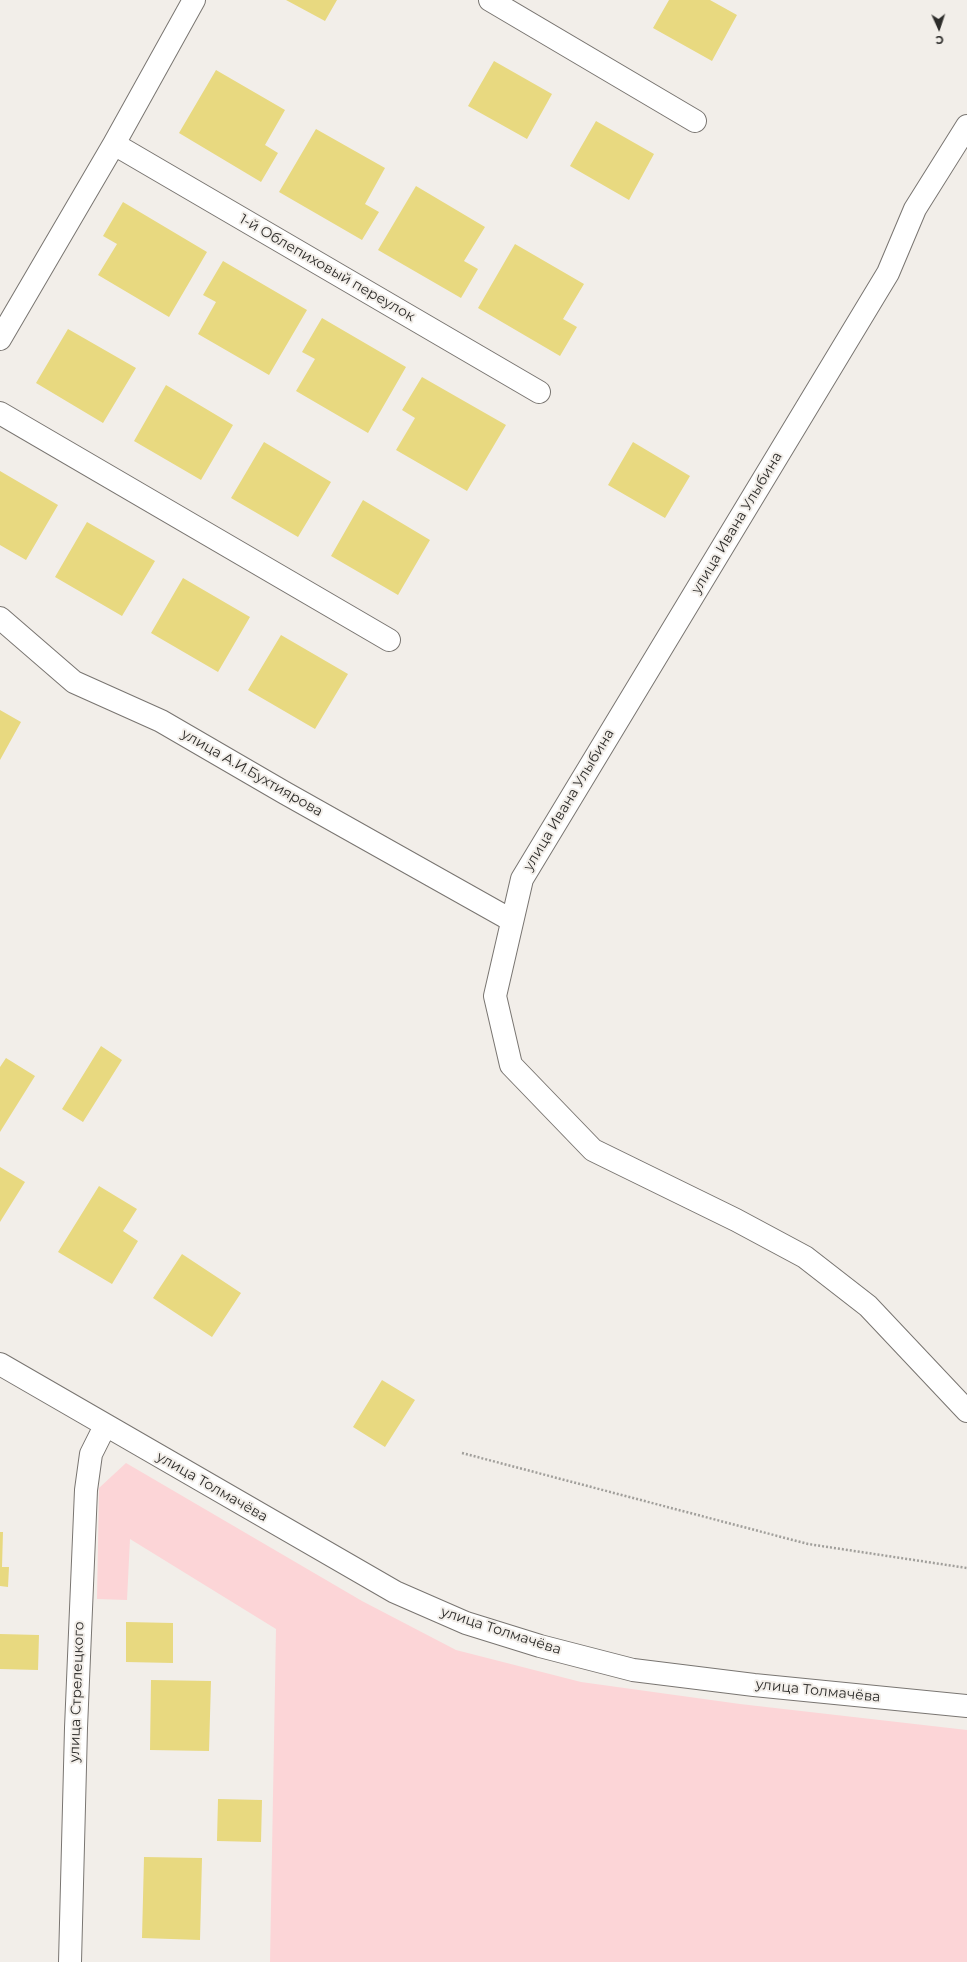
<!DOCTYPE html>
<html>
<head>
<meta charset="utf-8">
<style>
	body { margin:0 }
	#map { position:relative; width:967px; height:1962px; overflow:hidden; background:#f2eee9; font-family:Montserrat,sans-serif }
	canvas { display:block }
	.north { position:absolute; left:919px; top:8px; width:40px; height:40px; -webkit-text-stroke:3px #f2eee9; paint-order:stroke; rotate:177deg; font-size:11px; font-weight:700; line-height:16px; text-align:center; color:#2d2c2a }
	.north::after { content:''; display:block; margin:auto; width:14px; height:18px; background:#2d2c2a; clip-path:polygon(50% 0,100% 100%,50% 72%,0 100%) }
</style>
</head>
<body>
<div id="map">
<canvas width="967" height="1962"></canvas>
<div class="north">С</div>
</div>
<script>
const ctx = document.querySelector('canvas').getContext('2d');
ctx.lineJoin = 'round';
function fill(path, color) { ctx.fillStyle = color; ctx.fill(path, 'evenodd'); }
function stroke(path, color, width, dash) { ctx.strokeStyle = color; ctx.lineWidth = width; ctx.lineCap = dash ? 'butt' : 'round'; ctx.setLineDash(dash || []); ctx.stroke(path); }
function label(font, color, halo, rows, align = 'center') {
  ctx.font = font + ' Montserrat,sans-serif'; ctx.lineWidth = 4; ctx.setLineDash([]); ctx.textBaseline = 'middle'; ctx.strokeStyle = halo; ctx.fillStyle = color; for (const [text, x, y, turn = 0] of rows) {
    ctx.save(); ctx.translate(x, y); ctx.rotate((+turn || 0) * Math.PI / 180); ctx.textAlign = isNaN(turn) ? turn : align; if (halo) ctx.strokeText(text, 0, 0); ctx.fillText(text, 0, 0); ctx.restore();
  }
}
fill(new Path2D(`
	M126,1463L362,1601L456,1650L581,1682L740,1704L967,1730V1962H270L276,1629L130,1539L127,1600L97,1599L99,1488Z`), '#fcd5d7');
fill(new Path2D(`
	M286,0H337L325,21Z
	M669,0H710L737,15L712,61L653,28Z
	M494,61L552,94L527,139L468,106Z
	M216,70L285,110L265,145L278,153L261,182L179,133Z
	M596,121L654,154L629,200L570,166Z
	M316,129L385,168L365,204L379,212L362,240L279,192Z
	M416,186L485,227L464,261L478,269L461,298L378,250Z
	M123,202L207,252L169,317L98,275L117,244L103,236Z
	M515,244L584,284L563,319L577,327L560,356L478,308Z
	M223,261L307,310L269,375L198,334L216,302L203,295Z
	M322,318L406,367L368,433L296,391L315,359L302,352Z
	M68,329L136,368L103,423L36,383Z
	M422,377L506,425L467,491L396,450L415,418L402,410Z
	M166,385L233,425L201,480L134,441Z
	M264,442L331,482L298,537L231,498Z
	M633,442L690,476L665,518L608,485Z
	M0,471L58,505L26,560L0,545Z
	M363,500L430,540L398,595L331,556Z
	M87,522L155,561L122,616L55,577Z
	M183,578L250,617L218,672L151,633Z
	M281,635L348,674L315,729L248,690Z
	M0,710L21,722L0,760Z
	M101,1046L122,1060L83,1122L62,1109Z
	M6,1058L35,1076L0,1132V1067Z
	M0,1167L25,1182L0,1222Z
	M99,1186L137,1209L123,1231L138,1241L112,1284L58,1252Z
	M182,1254L241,1293L212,1337L153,1298Z
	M382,1380L415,1400L385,1447L353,1427Z
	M0,1532H3L2,1567H9L8,1587L0,1586Z
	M126,1622L173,1623V1663L126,1662Z
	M0,1634L39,1635L38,1670L0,1669Z
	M151,1680L211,1681L209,1751L150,1750Z
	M218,1799L262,1800L261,1842L217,1841Z
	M144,1857L202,1858L200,1940L142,1938Z`), '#e8d980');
const minor = new Path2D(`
	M490,0L695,121
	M967,126L915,209L888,273L522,879L495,996L511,1065L593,1150L736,1220L805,1257L868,1306L967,1411
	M114,144L539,392
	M0,339L114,144L194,0
	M0,413L389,640
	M0,618L74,682L161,721L285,793L511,920
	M0,1364L395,1592L466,1623L540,1646L633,1670L754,1685L967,1706
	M70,1962L76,1728L86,1490L91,1454L105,1426`);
stroke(minor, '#797571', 24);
stroke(new Path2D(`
	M462,1453L808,1544L967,1568`), '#a19f9b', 2.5, [2, 2]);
stroke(minor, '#fff', 22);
label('14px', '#2d2c2a', '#f2eee9', [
	["1-й Облепиховый переулок",327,268,30],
	["улица Ивана Улыбина",737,523,-59],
	["улица А.И.Бухтиярова",252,773,30],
	["улица Ивана Улыбина",569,800,-59],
	["улица Толмачёва",212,1487,30],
	["улица Толмачёва",501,1631,18],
	["улица Толмачёва",818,1691,6],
	["улица Стрелецкого",77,1692,-88]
]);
</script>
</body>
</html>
